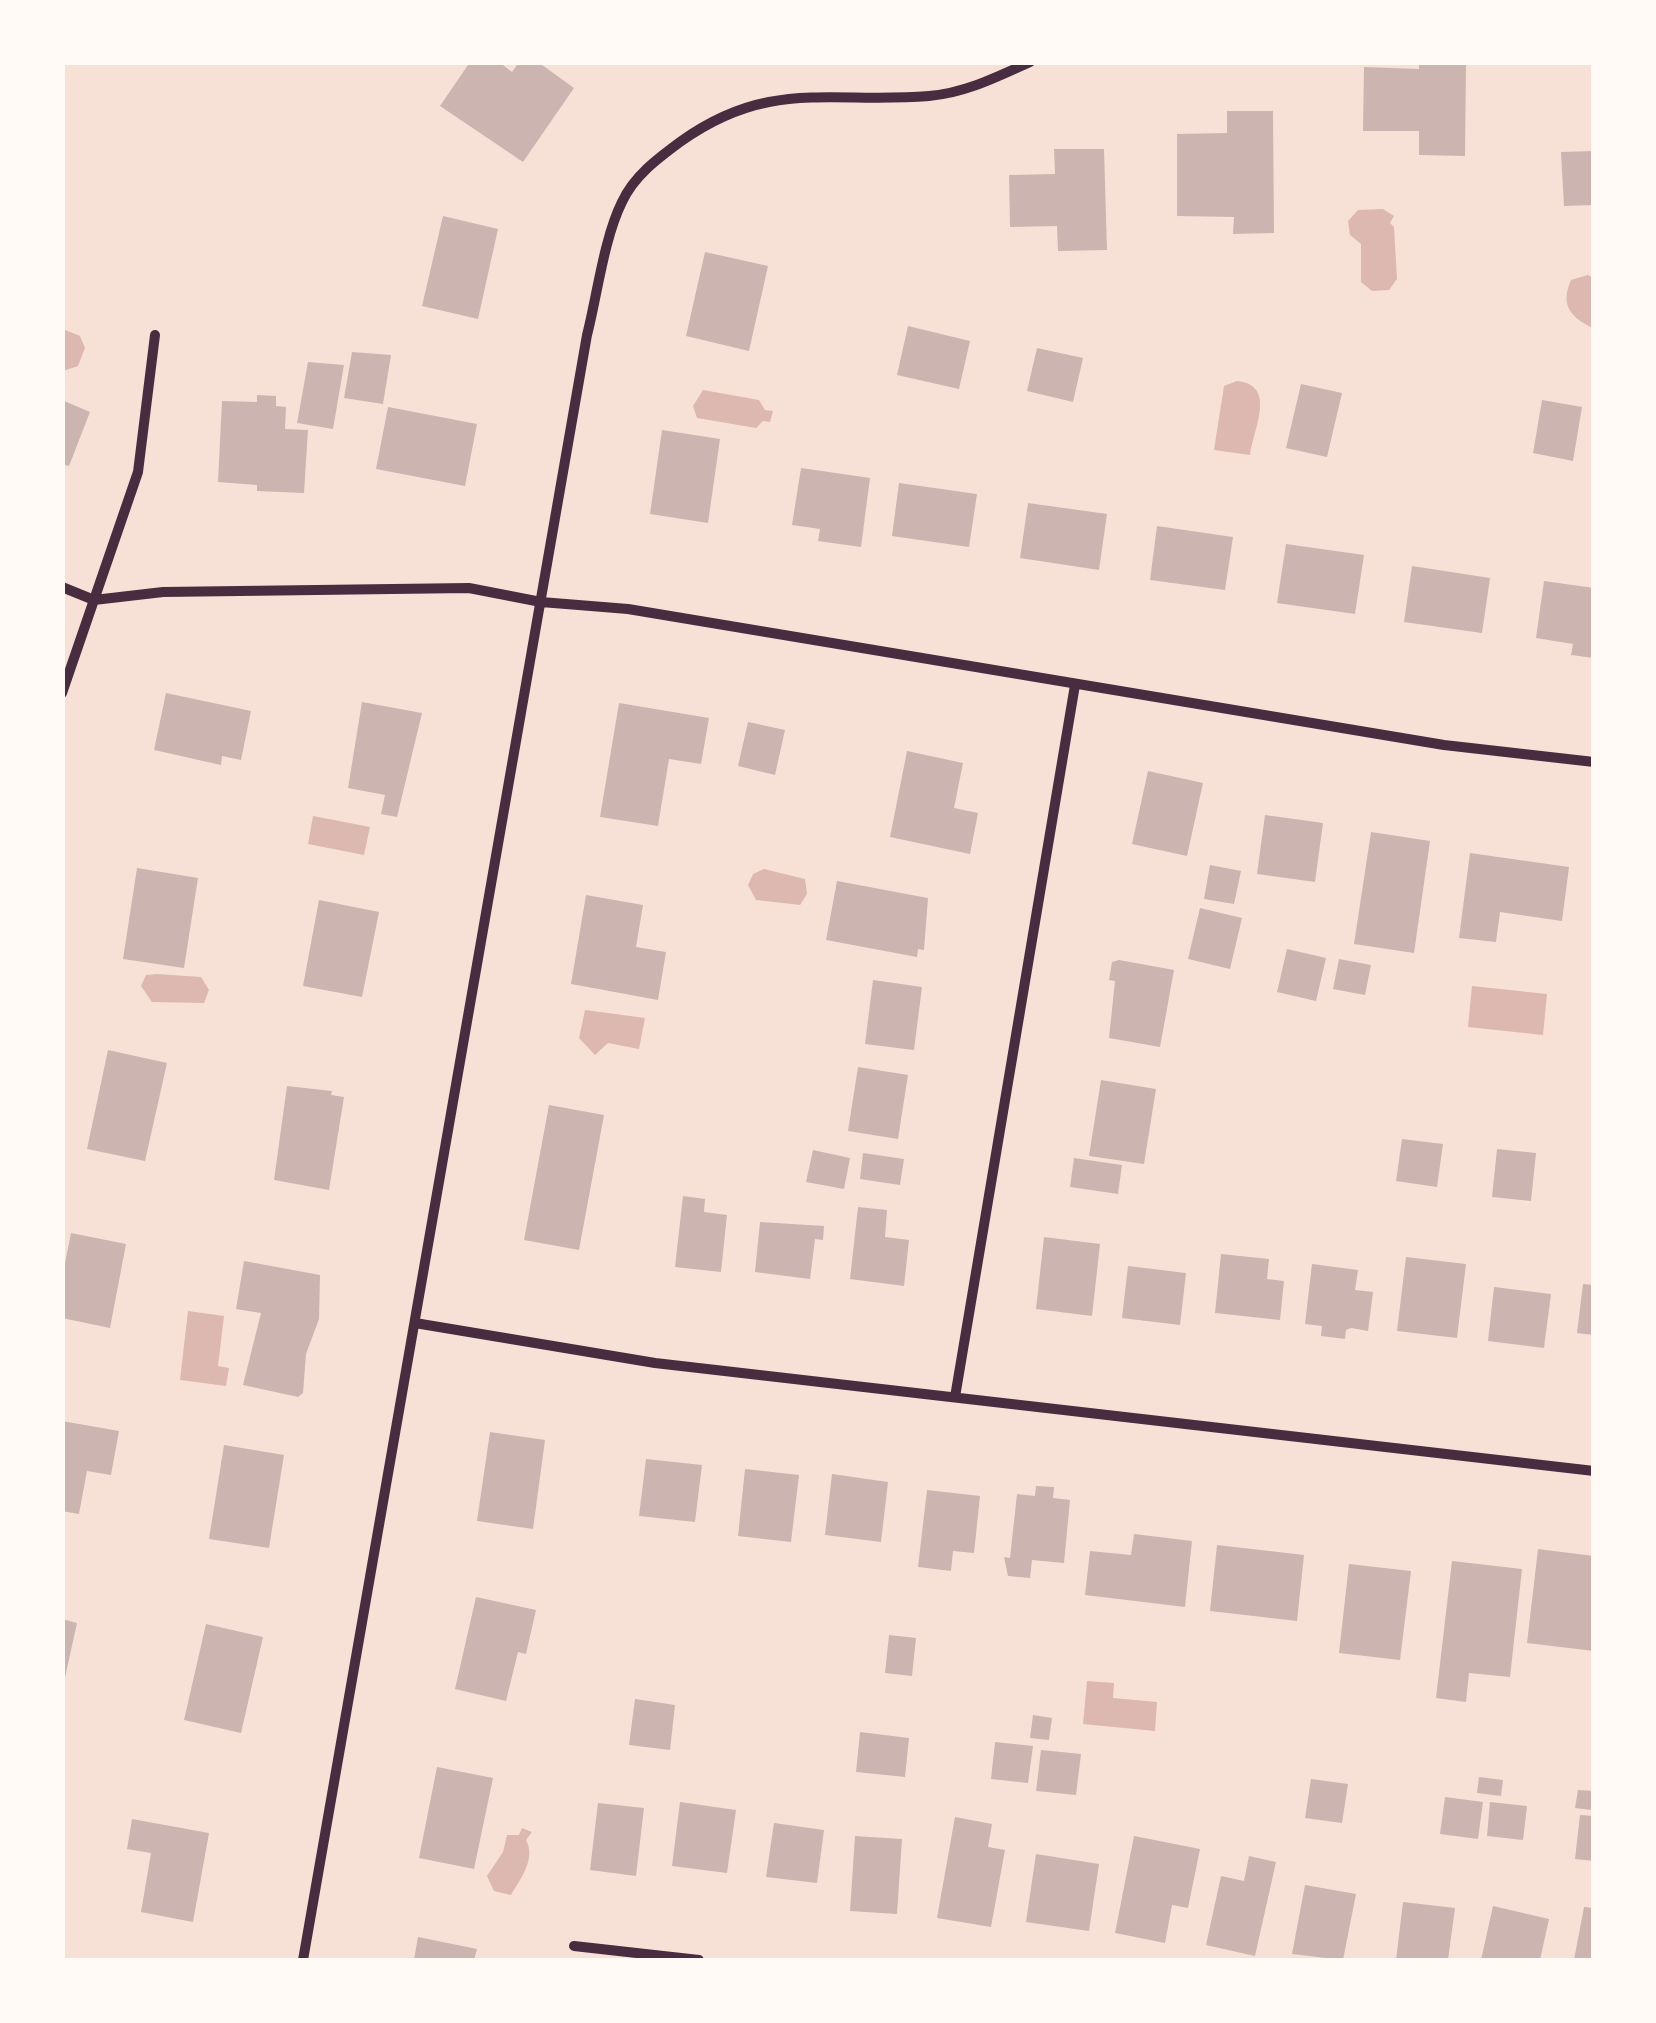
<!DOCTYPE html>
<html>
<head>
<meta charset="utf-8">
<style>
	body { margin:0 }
	#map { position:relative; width:1656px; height:2023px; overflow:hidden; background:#f7e1d7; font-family:"Noto Sans",sans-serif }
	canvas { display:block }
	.frame { position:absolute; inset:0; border:65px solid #fffaf5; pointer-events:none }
</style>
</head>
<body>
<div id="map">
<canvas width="1656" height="2023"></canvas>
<div class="frame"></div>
</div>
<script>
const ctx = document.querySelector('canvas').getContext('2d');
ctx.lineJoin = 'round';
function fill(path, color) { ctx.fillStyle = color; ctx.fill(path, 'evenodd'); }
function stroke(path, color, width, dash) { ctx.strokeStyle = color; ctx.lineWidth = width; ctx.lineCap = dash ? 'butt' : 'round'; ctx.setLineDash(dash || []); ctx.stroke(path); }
fill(new Path2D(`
	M1383,209L1394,216L1390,223L1394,227L1397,279L1389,290L1372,291L1361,282V244L1350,235L1348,221L1358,210Z
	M1588,275L1593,278V328C1570,317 1560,305 1571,280Z
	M63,329L80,336L85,348L78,366L63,371Z
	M1237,381C1277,385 1254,428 1250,455L1214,450L1224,386Z
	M703,390L759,400L765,410L773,411L770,422L763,421L756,428L697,418L693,406Z
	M313,816L370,827L364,855L308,844Z
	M764,869L805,879L807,894L800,905L756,900L748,885L753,874Z
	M157,974L201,977L209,990L204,1003L152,1002L141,986L146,975Z
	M1472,986L1547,994L1543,1035L1468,1027Z
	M585,1010L645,1018L639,1049L608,1043L595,1055L579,1038Z
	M188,1311L224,1316L218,1366L229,1368L226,1386L180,1380Z
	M1087,1681L1114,1683L1113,1698L1157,1702L1155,1731L1083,1724Z
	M522,1828L532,1832L526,1840C536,1859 521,1878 511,1895L494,1891L487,1876L503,1852L507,1835H519Z`), '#dcb8b0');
fill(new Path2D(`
	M470,62H499L512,72L519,62H538L574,88L523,162L440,106Z
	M1419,62H1466L1465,156L1419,155V131H1363L1364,67L1419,69Z
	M1227,111H1273L1274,233L1233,234L1234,217L1177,216V134L1227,133Z
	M1054,149H1104L1107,250L1058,251L1057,226L1010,227L1009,175L1055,174Z
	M1594,151V205L1564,206L1561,152Z
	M443,216L498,229L478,319L422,306Z
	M705,252L768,266L749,351L686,336Z
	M908,326L970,341L959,389L897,375Z
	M1037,348L1083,358L1073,402L1027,391Z
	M352,352L391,355L383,404L344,398Z
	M308,362L344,365L333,429L297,423Z
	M1301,384L1342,393L1327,457L1286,448Z
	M257,395L276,396V406L286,407L285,429L308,430L304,493L257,491V485L218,482L222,401L257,402Z
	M62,400L90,412L69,466L62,464Z
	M1542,400L1582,407L1573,461L1533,453Z
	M388,407L477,424L465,486L376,469Z
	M662,430L720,439L708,523L650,514Z
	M801,468L870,478L861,547L818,541L820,529L792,525Z
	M899,483L977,494L969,547L892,536Z
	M1028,503L1107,514L1099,570L1020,558Z
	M1157,526L1233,537L1225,590L1150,580Z
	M1286,544L1364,555L1355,614L1277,603Z
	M1412,566L1490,578L1482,633L1404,622Z
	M1544,581L1594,588V658L1571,655L1573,644L1536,638Z
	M166,693L251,711L241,760L222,756L221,765L154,750Z
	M362,702L422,713L397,817L381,814L385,795L348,788Z
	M619,703L709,718L701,764L669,759L658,826L600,817Z
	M748,722L785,730L775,775L738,766Z
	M907,751L963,763L954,808L978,813L970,854L890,837Z
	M1148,771L1203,783L1187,856L1132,844Z
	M1265,815L1323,823L1315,882L1257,874Z
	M1371,832L1430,841L1414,953L1354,944Z
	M1470,853L1569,867L1562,921L1500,912L1496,942L1459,938Z
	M1210,865L1241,871L1234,904L1204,899Z
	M137,868L198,878L184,968L123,959Z
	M837,881L928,898L924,950L918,949L917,957L826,940Z
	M586,895L643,905L636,947L666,952L658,1000L571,984Z
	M319,900L379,912L362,997L303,986Z
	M1200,908L1242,918L1230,969L1188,959Z
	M1287,949L1326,958L1316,1001L1277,992Z
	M1339,959L1371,965L1365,995L1333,989Z
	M1119,960L1174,970L1160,1047L1109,1038L1115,981L1109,980L1112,962Z
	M873,980L922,987L914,1050L865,1044Z
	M108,1050L167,1063L145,1161L87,1149Z
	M858,1067L908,1075L898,1139L848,1131Z
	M1101,1080L1156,1089L1144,1164L1089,1156Z
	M287,1086L332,1091L331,1095L344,1097L329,1190L274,1180Z
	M549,1105L604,1115L579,1250L524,1240Z
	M1402,1139L1443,1144L1437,1187L1396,1181Z
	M1497,1149L1536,1153L1531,1201L1492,1197Z
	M813,1150L850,1158L844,1189L806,1182Z
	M863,1153L904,1159L900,1185L860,1179Z
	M1074,1158L1122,1165L1118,1194L1070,1187Z
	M683,1196L705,1199L704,1212L727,1215L721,1272L675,1267Z
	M858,1207L887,1210L885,1237L909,1240L904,1286L850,1279Z
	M760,1222L824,1226L823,1240L815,1239L810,1279L755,1272Z
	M71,1233L126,1244L110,1328L62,1318V1278Z
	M1044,1237L1100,1244L1092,1316L1036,1309Z
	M1221,1254L1269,1259L1267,1279L1284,1281L1280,1320L1215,1313Z
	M1406,1257L1466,1264L1457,1338L1397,1331Z
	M244,1261L320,1275L319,1319L306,1354L303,1393L298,1397L243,1385L261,1313L236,1309Z
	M1312,1264L1358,1270L1355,1290L1373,1292L1368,1331L1351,1328L1346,1330L1345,1339L1321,1336L1322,1326L1305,1324Z
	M1128,1266L1186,1273L1180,1325L1122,1318Z
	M1583,1284L1594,1285V1335L1577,1333Z
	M1494,1287L1551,1294L1544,1348L1488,1341Z
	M62,1421L119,1431L111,1475L87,1471L79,1514L62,1511Z
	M490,1432L545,1440L533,1529L477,1521Z
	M224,1445L284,1455L269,1548L209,1539Z
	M646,1459L702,1465L695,1522L639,1516Z
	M745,1469L799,1475L791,1542L738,1536Z
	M832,1474L888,1482L881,1542L825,1535Z
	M1036,1486L1054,1487L1053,1498L1070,1500L1064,1563L1032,1560L1030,1578L1008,1576L1004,1557L1010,1558L1017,1494L1035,1496Z
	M927,1490L980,1496L974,1553L953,1551L951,1571L918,1567Z
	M1134,1534L1192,1541L1185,1607L1085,1595L1090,1551L1131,1555Z
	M1217,1545L1304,1555L1297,1621L1210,1611Z
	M1538,1549L1594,1556V1651L1527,1643Z
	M1452,1561L1522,1569L1510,1677L1469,1673L1466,1702L1436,1698Z
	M1349,1564L1411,1571L1400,1660L1339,1653Z
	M476,1597L536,1610L526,1654L518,1652L506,1701L455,1689Z
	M62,1619L77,1623L64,1682H62Z
	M206,1624L263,1637L241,1733L184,1720Z
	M889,1635L916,1638L912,1676L885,1673Z
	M635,1699L675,1705L670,1750L629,1745Z
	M1033,1715L1052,1718L1049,1740L1030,1738Z
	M860,1732L909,1738L905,1777L856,1772Z
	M995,1742L1033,1746L1028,1783L991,1779Z
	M1041,1750L1081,1754L1076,1795L1036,1791Z
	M437,1767L493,1778L474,1869L419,1858Z
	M1479,1777L1503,1780L1501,1796L1477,1793Z
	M1311,1779L1348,1784L1342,1823L1305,1818Z
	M1578,1790L1594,1791L1592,1810L1575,1808Z
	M1445,1797L1483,1802L1478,1839L1440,1834Z
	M680,1802L736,1810L727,1873L672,1866Z
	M1490,1802L1527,1806L1523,1840L1487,1836Z
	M598,1803L644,1808L636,1876L590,1870Z
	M1580,1815L1594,1816V1861L1575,1859Z
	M955,1817L992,1824L988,1847L1005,1850L991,1927L937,1918Z
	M132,1819L209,1833L193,1922L141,1912L151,1853L127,1849Z
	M774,1823L824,1830L817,1883L766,1877Z
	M855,1836L902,1839L897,1914L850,1911Z
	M1134,1836L1200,1849L1188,1908L1172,1905L1165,1943L1115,1933Z
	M1036,1854L1099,1864L1089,1931L1026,1922Z
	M1249,1856L1276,1862L1255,1956L1206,1945L1221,1876L1244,1881Z
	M1305,1885L1356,1894L1343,1960L1292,1954Z
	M1403,1902L1455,1908L1448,1960H1396Z
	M1493,1906L1549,1919L1540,1960H1481Z
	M1584,1907L1594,1908V1960H1574Z
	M418,1937L477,1949L474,1960H414Z`), '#ccb4b1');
stroke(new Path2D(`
	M62,587L94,600L163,592L469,588L541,602L628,609L1444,745L1594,762
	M62,693L138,472L155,335
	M415,1323L655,1363L1594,1471
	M955,1397L1075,685
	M574,1946L699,1960
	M303,1960L587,335C597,296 604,238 622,202C634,176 657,159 680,142C769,78 831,104 929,96C965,93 997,77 1030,62`), '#4a2c40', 10);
</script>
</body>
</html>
